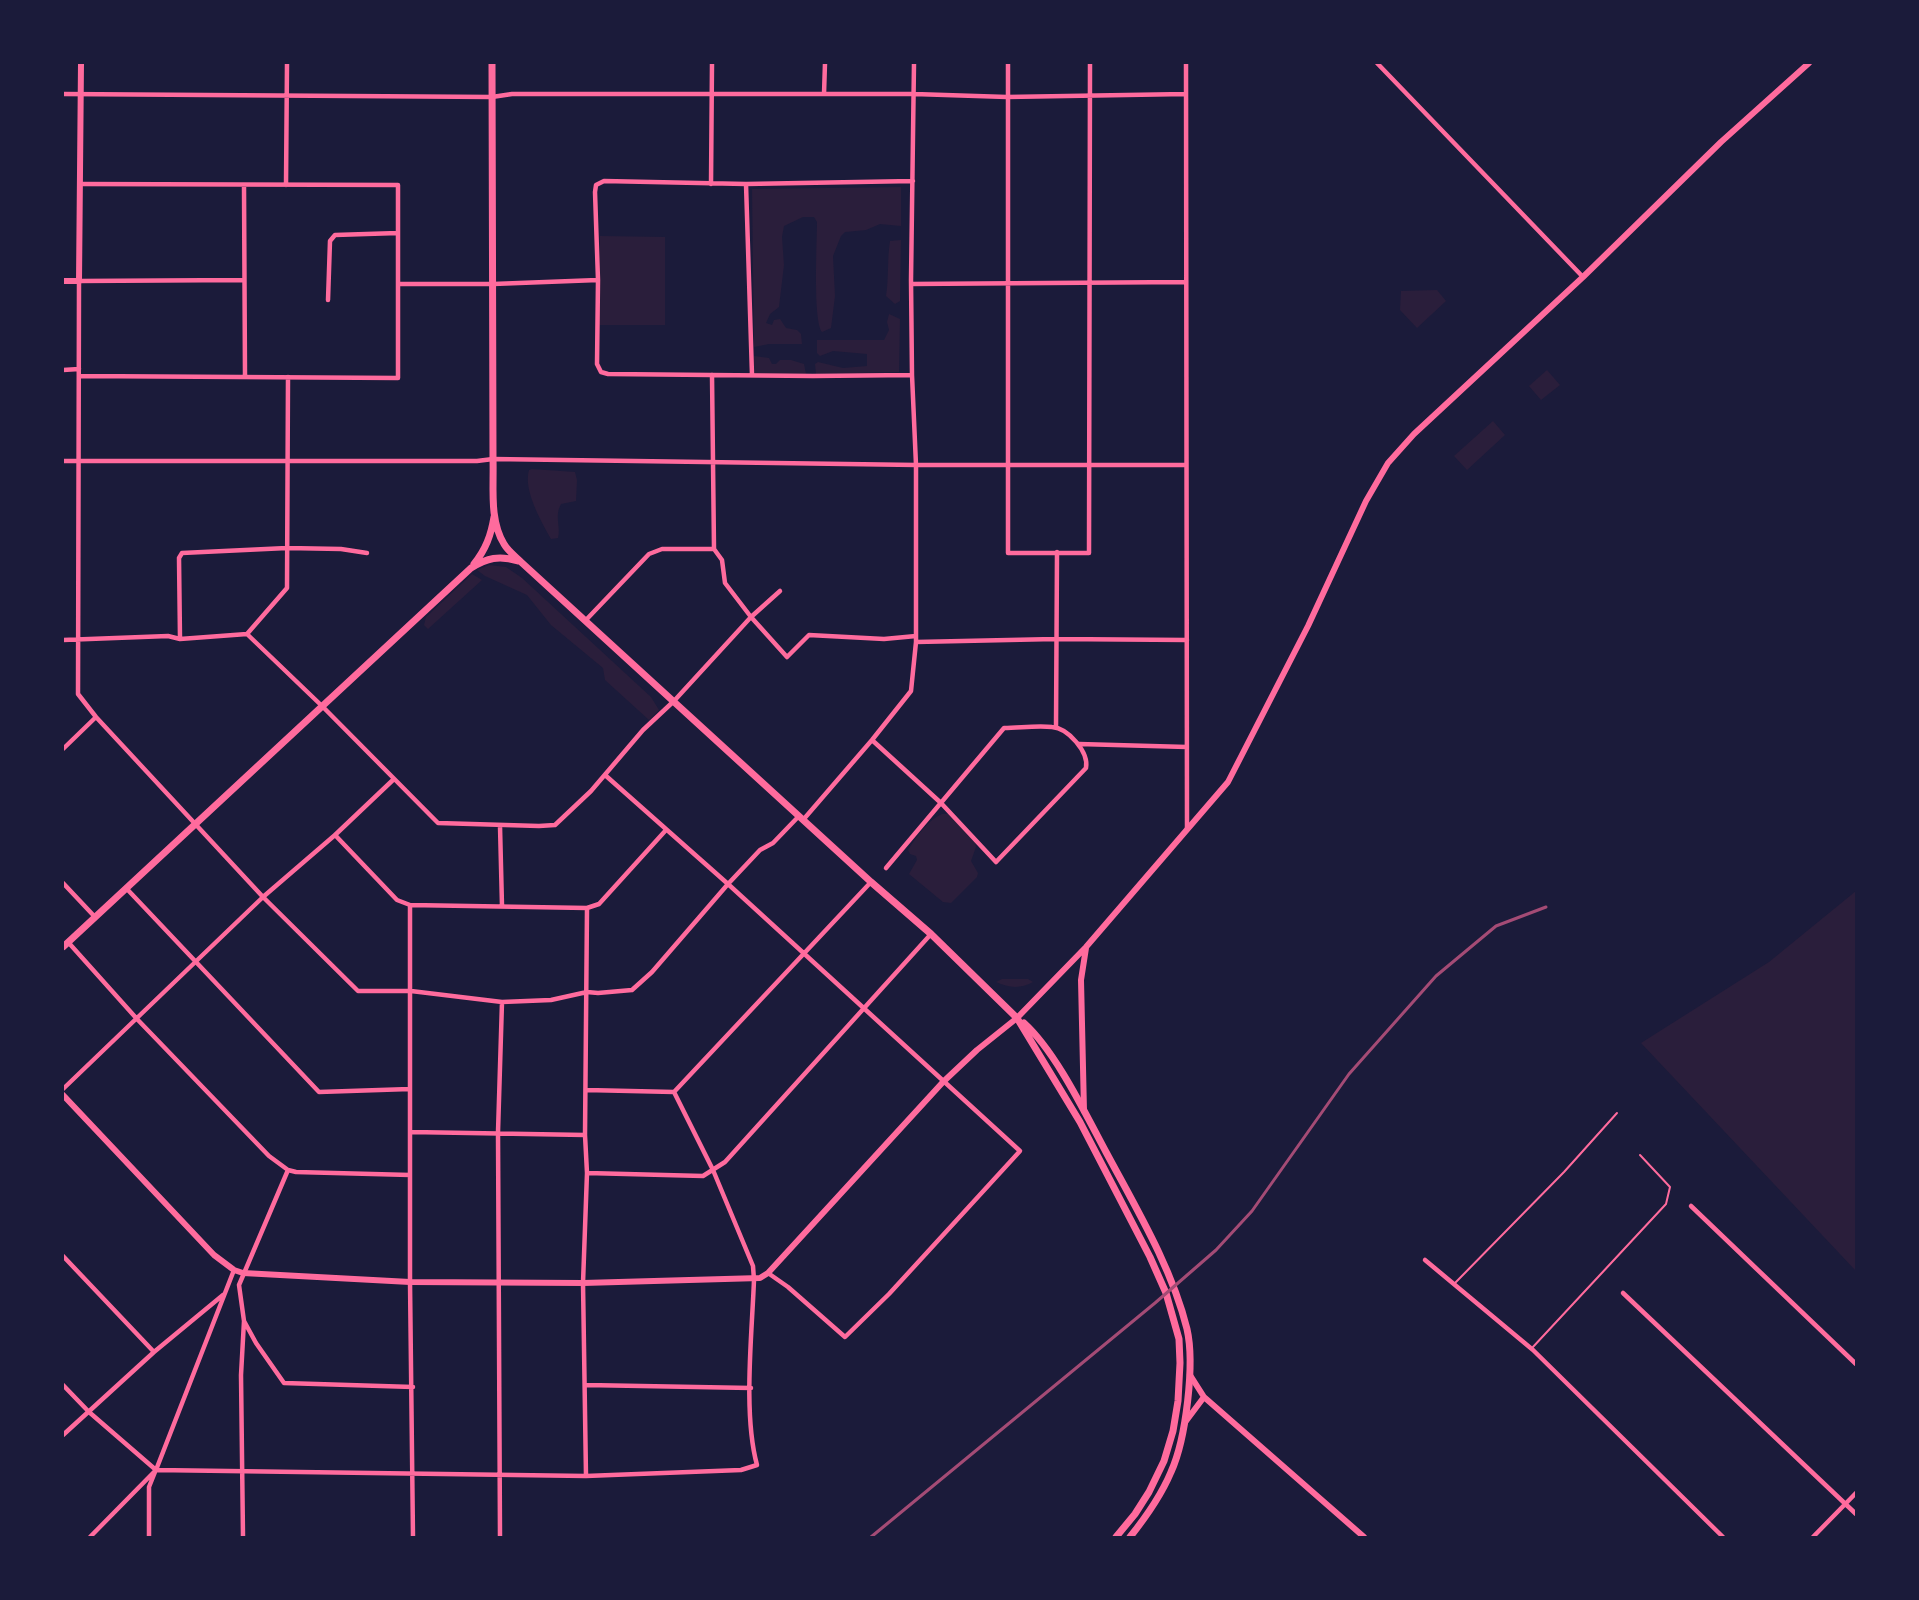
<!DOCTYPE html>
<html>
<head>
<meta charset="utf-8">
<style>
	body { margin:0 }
	#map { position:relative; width:1919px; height:1600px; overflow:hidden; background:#1b1b3a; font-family:Lato,sans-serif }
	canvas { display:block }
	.frame { position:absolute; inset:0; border:64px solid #1b1b3a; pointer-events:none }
</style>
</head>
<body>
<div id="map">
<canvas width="1919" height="1600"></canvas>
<div class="frame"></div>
</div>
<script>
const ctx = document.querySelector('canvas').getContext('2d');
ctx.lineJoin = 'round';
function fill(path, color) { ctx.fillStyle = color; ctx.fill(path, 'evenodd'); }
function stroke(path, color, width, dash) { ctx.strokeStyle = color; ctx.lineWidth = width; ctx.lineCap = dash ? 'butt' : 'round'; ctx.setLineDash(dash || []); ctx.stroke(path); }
fill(new Path2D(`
	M901,187V226L880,224L866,230L845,232L841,236L833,256L835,296L831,328L822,332C813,320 817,242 817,222L814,217H803L784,226L782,237L784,265L779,307L770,314L766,323L772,325L774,320L780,319L786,328L797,330L801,334L802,344H769L754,347L752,189Z
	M600,236L665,237V325H598Z
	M901,240L900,301L895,304L886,296C889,278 887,260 890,241Z
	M1437,290L1446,301L1417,328L1400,310L1401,291Z
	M889,314L900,319L899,372L816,374L815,364L818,362L843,368L867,366V354L833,351L820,356L817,353V340H884L889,330L887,322Z
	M754,356L769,358L772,364H776L780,360H791L804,364L806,374L754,375Z
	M1547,370L1560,385L1541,400L1529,386Z
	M1493,421L1505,435L1467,470L1454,456Z
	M532,469L575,472L577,480L576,501L561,504C554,516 561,527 558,538L551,539C541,521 523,490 529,470Z
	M489,565L506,567L522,578L651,697L659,710L649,720L605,680L603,668L551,625L527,595L485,576L477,570Z
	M472,574L482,580L428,629L424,625L426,617Z
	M942,814H950L975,840L976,847L971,861L978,873L977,877L951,903L943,902L909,874L917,860L916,856L910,854L908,850C916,837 928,820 942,814Z
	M1856,891V1271L1641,1043L1769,962Z
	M1002,979H1028L1033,982C1020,989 1009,988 996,982Z`), '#2a1e3b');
stroke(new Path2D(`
	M1455,1283L1564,1172L1617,1113
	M1532,1348L1666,1204L1670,1187L1640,1155`), '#ff6b9d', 2);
stroke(new Path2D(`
	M1008,63V553H1089L1090,63
	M1186,63L1187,828
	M1377,63L1583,277
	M63,94L492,97L512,94H914L1007,97L1186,94
	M824,94L825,63
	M711,184L712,63
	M746,184L752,375
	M286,185L287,63
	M244,186L245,377
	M244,280L79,281L78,694L96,717L263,897L358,991H411L502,1002L551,1000L587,992L598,993L632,990L652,972L728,884L760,850L773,843L799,816
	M398,284H493L598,280
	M911,284L1186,282
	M328,300L330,241L335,235L398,233
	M63,370L79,369
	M712,375L714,549
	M912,375L813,376L608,374L601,372L597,364L598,280L595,192L596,185L604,181L746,184L913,181
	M79,376L398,378V185L80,184
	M63,461H477L493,459L916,465H1186
	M714,549L722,560L725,583L751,617L787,657L809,635L884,639L916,636
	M585,621L649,554L662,549H714
	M247,634L322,706L438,823L539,826L555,825L591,791L643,730L674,701L751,617L780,591
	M180,639L179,558L182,553L287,548L341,549L367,553
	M63,640L168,636L180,639L247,634L287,588L288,377
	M916,642L1055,639L1187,640
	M1056,727L1057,552
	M872,740L941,803L996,862L1086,768C1089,752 1068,728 1052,727C1037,725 1019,728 1004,728L886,868
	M1079,744L1187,747
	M63,749L96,717
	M605,775L728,884L1020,1151L889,1294L845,1337L788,1287L768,1273
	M803,820L872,740L911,691L916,642V465L912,375L911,280L914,63
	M500,826L502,906
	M335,835L397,900L410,905L587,908L599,904L666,830
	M63,883L95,917
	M126,888L319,1092L410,1089
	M410,905V1282L413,1537
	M68,942L137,1019L269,1156L288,1170L296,1172L410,1175
	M63,1089L263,897L335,835L394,779
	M586,1090L674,1092L871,882
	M411,1132L585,1135
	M288,1170L239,1285L244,1321L256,1343L284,1383L413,1387
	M587,1173L703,1176L725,1162L931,934
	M1691,1206L1856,1364
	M63,1256L154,1352
	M1425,1260L1533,1350L1723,1537
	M1623,1293L1856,1514
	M63,1385L89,1412L156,1470L586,1476L741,1470L757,1465C743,1414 752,1334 754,1280L753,1266L713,1170L674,1092
	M586,1385L751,1388
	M63,1435L154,1352L223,1295
	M586,1476L583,1283L587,1173L585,1135L587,908
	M90,1537L156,1470L234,1270
	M149,1537V1487L155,1472
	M243,1537L241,1375L244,1321
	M500,1537L498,1132L502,1002
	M1813,1537L1856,1493`), '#ff6b9d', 4.5);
stroke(new Path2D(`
	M63,281H79L81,63
	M63,1095L214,1255L234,1270L243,1273L410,1282L583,1283L760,1278L768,1273L943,1082L977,1050L1017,1018L1086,947L1228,782L1308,626L1366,501L1388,463L1414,434L1583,277L1721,142L1809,63
	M1084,1111L1081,980L1086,948
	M1190,1375L1204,1397L1364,1537
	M1186,1421L1204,1397`), '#ff6b9d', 6);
stroke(new Path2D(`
	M492,63L493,459C494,486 489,520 504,544C508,551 515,556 521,562L871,882L931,934L1017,1018L1080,1122L1150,1257L1166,1293L1179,1339L1180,1363L1178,1401L1173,1431L1164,1461L1149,1492L1135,1514L1116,1537
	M474,564C486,549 491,535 494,517
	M63,947L471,568C487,558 499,555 518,561
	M1024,1023C1056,1052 1085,1113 1106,1152C1136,1208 1172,1268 1187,1329C1195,1364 1186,1439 1171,1472C1161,1496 1146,1517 1130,1537`), '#ff6b9d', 7);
stroke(new Path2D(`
	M871,1537L1155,1303L1216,1250L1252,1211L1349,1074L1436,976L1496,926L1546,907`), '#a44b75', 3);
</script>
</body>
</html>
